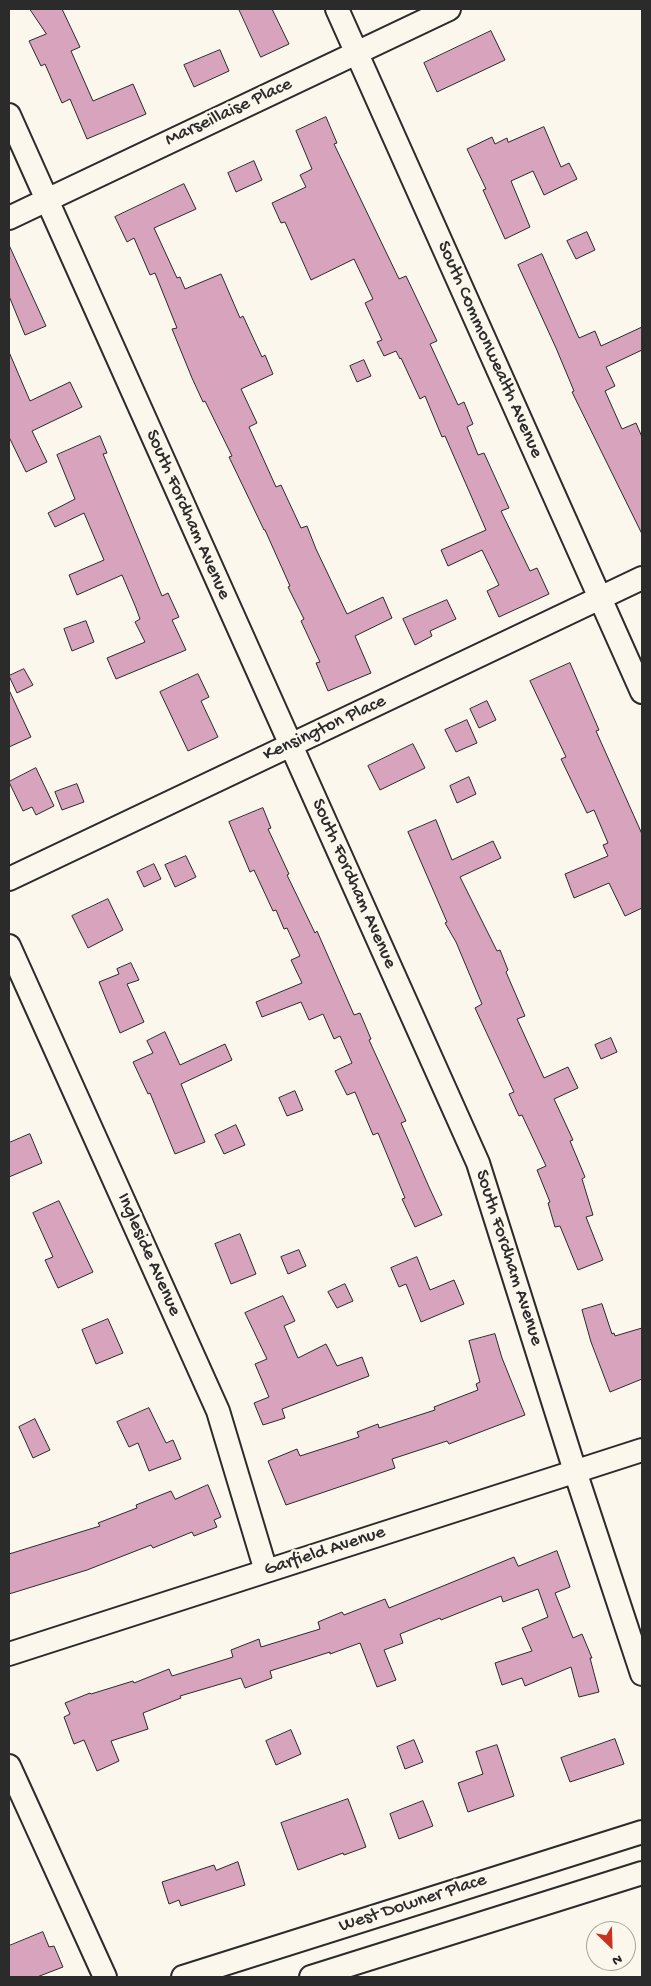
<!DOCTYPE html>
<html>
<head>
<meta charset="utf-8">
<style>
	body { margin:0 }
	#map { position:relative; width:651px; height:1986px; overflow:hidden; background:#fbf7ec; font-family:"Gochi Hand",sans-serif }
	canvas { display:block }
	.frame { position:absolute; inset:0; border:10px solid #2b2b2b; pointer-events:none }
	.north { position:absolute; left:586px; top:1921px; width:50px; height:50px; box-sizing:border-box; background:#fbf7ec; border:1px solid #a8a59f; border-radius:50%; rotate:156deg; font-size:14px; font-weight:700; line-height:20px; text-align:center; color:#2b2b2b }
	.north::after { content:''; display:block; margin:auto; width:18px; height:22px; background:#c8321e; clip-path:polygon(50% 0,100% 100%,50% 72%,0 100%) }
</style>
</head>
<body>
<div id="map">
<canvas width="651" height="1986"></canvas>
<div class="frame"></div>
<div class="north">N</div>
</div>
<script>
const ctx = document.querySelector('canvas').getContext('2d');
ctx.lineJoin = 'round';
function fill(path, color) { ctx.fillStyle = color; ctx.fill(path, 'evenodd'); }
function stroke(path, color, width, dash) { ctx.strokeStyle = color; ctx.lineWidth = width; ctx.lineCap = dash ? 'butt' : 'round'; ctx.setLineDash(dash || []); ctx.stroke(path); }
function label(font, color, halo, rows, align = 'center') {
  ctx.font = font + ' "Gochi Hand",sans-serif'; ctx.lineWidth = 5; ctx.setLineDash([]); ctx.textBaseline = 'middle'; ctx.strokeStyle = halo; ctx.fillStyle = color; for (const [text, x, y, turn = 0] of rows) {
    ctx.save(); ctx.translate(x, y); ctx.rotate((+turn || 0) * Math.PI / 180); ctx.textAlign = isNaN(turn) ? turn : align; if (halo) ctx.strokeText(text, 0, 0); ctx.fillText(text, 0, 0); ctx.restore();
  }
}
const building = new Path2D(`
	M30,9H62L80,47L71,51L93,101L133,84L146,114L87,139L70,99L62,103L45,64L41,66L29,41L46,34Z
	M239,9H272L289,44L261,57Z
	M491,31L505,60L437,92L424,63Z
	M220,50L229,71L194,87L184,65Z
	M326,117L337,143L334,144L399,279L406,276L437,341L430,344L458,405L464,402L473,424L467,427L478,455L484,453L509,508L501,511L530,571L537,568L549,594L499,617L487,591L499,585L482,550L448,566L441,550L486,530L445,436L442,437L425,396L420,399L401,358L400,359L396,351L384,356L377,342L382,340L365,303L373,299L354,259L311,280L285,222L281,223L272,203L306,187L300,175L312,169L296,131Z
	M544,127L561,167L569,163L577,179L544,195L533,171L511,181L530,227L505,239L483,190L486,189L467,149L492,137L495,144L507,138L508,142Z
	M254,161L262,180L236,192L228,173Z
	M184,184L196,209L154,228L177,278L180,277L185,289L221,274L240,318L243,316L262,357L265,355L273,374L241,389L257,423L249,427L276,487L281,485L301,528L307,526L316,549L347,614L383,597L392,618L355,636L371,673L328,691L316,663L320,662L301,621L304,619L288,587L290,586L265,530H264L229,457L232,456L205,401L203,402L192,378L172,329L177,328L155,273L150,275L134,238L127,242L115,217Z
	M587,232L595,250L576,259L567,241Z
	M9,245L46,326L25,335L9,296Z
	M542,254L579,338L595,331L601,346L642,327V350L606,367L615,386L605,391L622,429L636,423L642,437V534L572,392L574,391L556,348L518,265Z
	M9,352L30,401L70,382L82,407L32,431L47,462L26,472L9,437Z
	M364,360L371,376L357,382L350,366Z
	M100,436L107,453L103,454L162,596L168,593L179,617L172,620L186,650L116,679L107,658L145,642L135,622L140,619L136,608L122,575L77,595L69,575L104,560L84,513L55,527L48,513L75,499L57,455Z
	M447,600L456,619L430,631L432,636L415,645L403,619Z
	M86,621L94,642L72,651L64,629Z
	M570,663L599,730L596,731L642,834V908L625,916L609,883L574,898L565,874L608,856L603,845L608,843L594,810L587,813L561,759L566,757L530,681Z
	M24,669L33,685L17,693L9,676Z
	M198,674L209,697L201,701L218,737L188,751L160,692Z
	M9,690L31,737L9,747Z
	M487,701L496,720L479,728L470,709Z
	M467,720L477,743L456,752L445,730Z
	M413,744L425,768L380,790L368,766Z
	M36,768L54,806L36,815L32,807L23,811L9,782Z
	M469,777L476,794L457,803L450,786Z
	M77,784L84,802L62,810L55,792Z
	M263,808L271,828L268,829L289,874L287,875L315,933L317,931L354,1015L360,1013L371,1039L369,1040L406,1121L401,1123L429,1187L442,1215L415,1227L402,1199L405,1198L378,1133L373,1135L355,1092L347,1095L335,1071L352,1063L340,1036L334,1039L323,1014L309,1020L301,1002L262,1017L256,1002L302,983L291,960L300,956L287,928L284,929L276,910L273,911L254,870L250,872L229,822Z
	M436,820L452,860L493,841L501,858L460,877L497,951L500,950L508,970L506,972L525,1016L517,1019L544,1078L568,1067L578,1088L554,1099L573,1140L570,1141L585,1177L582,1179L593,1215L586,1217L603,1260L578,1270L560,1226L555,1227L548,1203L550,1202L537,1170L546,1166L522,1115L519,1116L509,1094L514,1092L475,1008L482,1004L456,942L445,923L447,922L408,832Z
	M186,856L196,877L175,887L165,865Z
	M154,864L161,879L144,887L137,872Z
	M108,899L123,930L88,948L72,916Z
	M131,963L139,980L127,984L144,1022L120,1033L99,982L119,974L117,969Z
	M165,1032L180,1065L225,1044L232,1060L181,1084L205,1142L175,1154L150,1093L148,1094L133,1062L153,1053L147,1041Z
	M611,1038L617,1052L601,1059L595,1045Z
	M295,1091L303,1110L287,1116L279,1098Z
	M236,1125L245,1145L224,1154L215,1135Z
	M30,1134L42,1163L9,1177V1143Z
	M59,1201L93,1272L58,1288L45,1260L53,1257L33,1213Z
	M240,1234L256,1274L231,1284L215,1244Z
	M299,1250L306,1266L288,1274L281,1257Z
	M417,1257L430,1290L454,1280L464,1304L421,1322L406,1284L399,1287L391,1268Z
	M345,1284L353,1301L337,1308L328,1292Z
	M283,1296L295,1321L284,1326L298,1358L326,1344L337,1366L362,1357L369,1376L282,1409L285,1418L263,1425L254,1403L269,1397L255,1364L267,1359L245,1313Z
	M602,1304L612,1334L614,1333L615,1336L642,1328V1379L610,1392L591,1342L582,1310Z
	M108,1319L123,1353L96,1364L82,1330Z
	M495,1334L502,1358L525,1415L449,1444L447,1441L392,1459L395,1468L286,1505L268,1461L297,1449L300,1456L359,1437L357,1432L378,1424L379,1428L435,1410L434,1407L478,1390L476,1384L480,1382L469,1341Z
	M149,1408L166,1443L173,1440L181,1459L149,1471L138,1443L129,1447L117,1422Z
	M35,1419L50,1450L33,1458L19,1427Z
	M208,1485L221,1517L214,1520L217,1527L194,1536L192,1532L153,1548L151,1545L87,1570L9,1594V1554L100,1526L98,1523L137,1508L136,1505L171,1491L175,1499Z
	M557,1551L570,1587L555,1593L573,1638L582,1634L592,1658H590L599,1692L579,1697L571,1667L525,1686L522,1678L502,1685L495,1663L532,1651L522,1628L548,1617L538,1589L503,1602L501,1596L441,1620L440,1618L400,1634L403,1643L384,1650L396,1680L377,1687L360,1643L330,1654V1652L270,1671L272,1678L245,1688L241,1678L180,1696L181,1698L143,1713L148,1729L111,1741L119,1761L97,1771L84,1740L74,1744L64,1717L70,1714L65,1703L90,1693L91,1694L133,1681L134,1683L169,1669L172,1676L233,1657L231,1650L259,1639L261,1647L320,1629L318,1622L342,1612L344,1615L385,1599L389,1608L514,1557L518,1566Z
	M291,1730L301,1754L276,1765L266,1741Z
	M615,1739L624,1764L570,1782L561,1758Z
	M414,1740L423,1762L405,1769L397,1747Z
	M497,1745L514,1796L468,1812L458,1783L483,1774L476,1752Z
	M348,1799L366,1847L344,1855L343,1853L298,1870L281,1823Z
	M423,1801L433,1826L399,1839L390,1814Z
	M238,1862L245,1885L181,1906L179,1900L169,1904L162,1882L214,1865L216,1870Z
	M43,1932L49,1947L54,1946L63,1967L37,1977H9V1946Z`);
fill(building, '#d7a3bd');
stroke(building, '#2b2b2b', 1);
const minor = new Path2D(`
	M337,9L642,692
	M9,115L478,1163L575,1471L642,1674
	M9,218L449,9
	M9,879L642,578
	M9,946L218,1411L266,1571
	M9,1654L642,1450
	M9,1766L105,1977
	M183,1977L642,1832
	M311,1977L642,1873`);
stroke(minor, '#2b2b2b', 26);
stroke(minor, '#fbf7ec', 22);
label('19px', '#2b2b2b', '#fbf7ec', [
	["Marseillaise Place",229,113,-25],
	["South Commonwealth Avenue",489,350,66],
	["South Fordham Avenue",187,515,66],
	["Kensington Place",325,729,-25],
	["South Fordham Avenue",353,884,66],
	["Ingleside Avenue",148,1255,66],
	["South Fordham Avenue",508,1258,72],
	["Garfield Avenue",325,1552,-18],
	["West Downer Place",413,1904,-18]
]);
</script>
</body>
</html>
